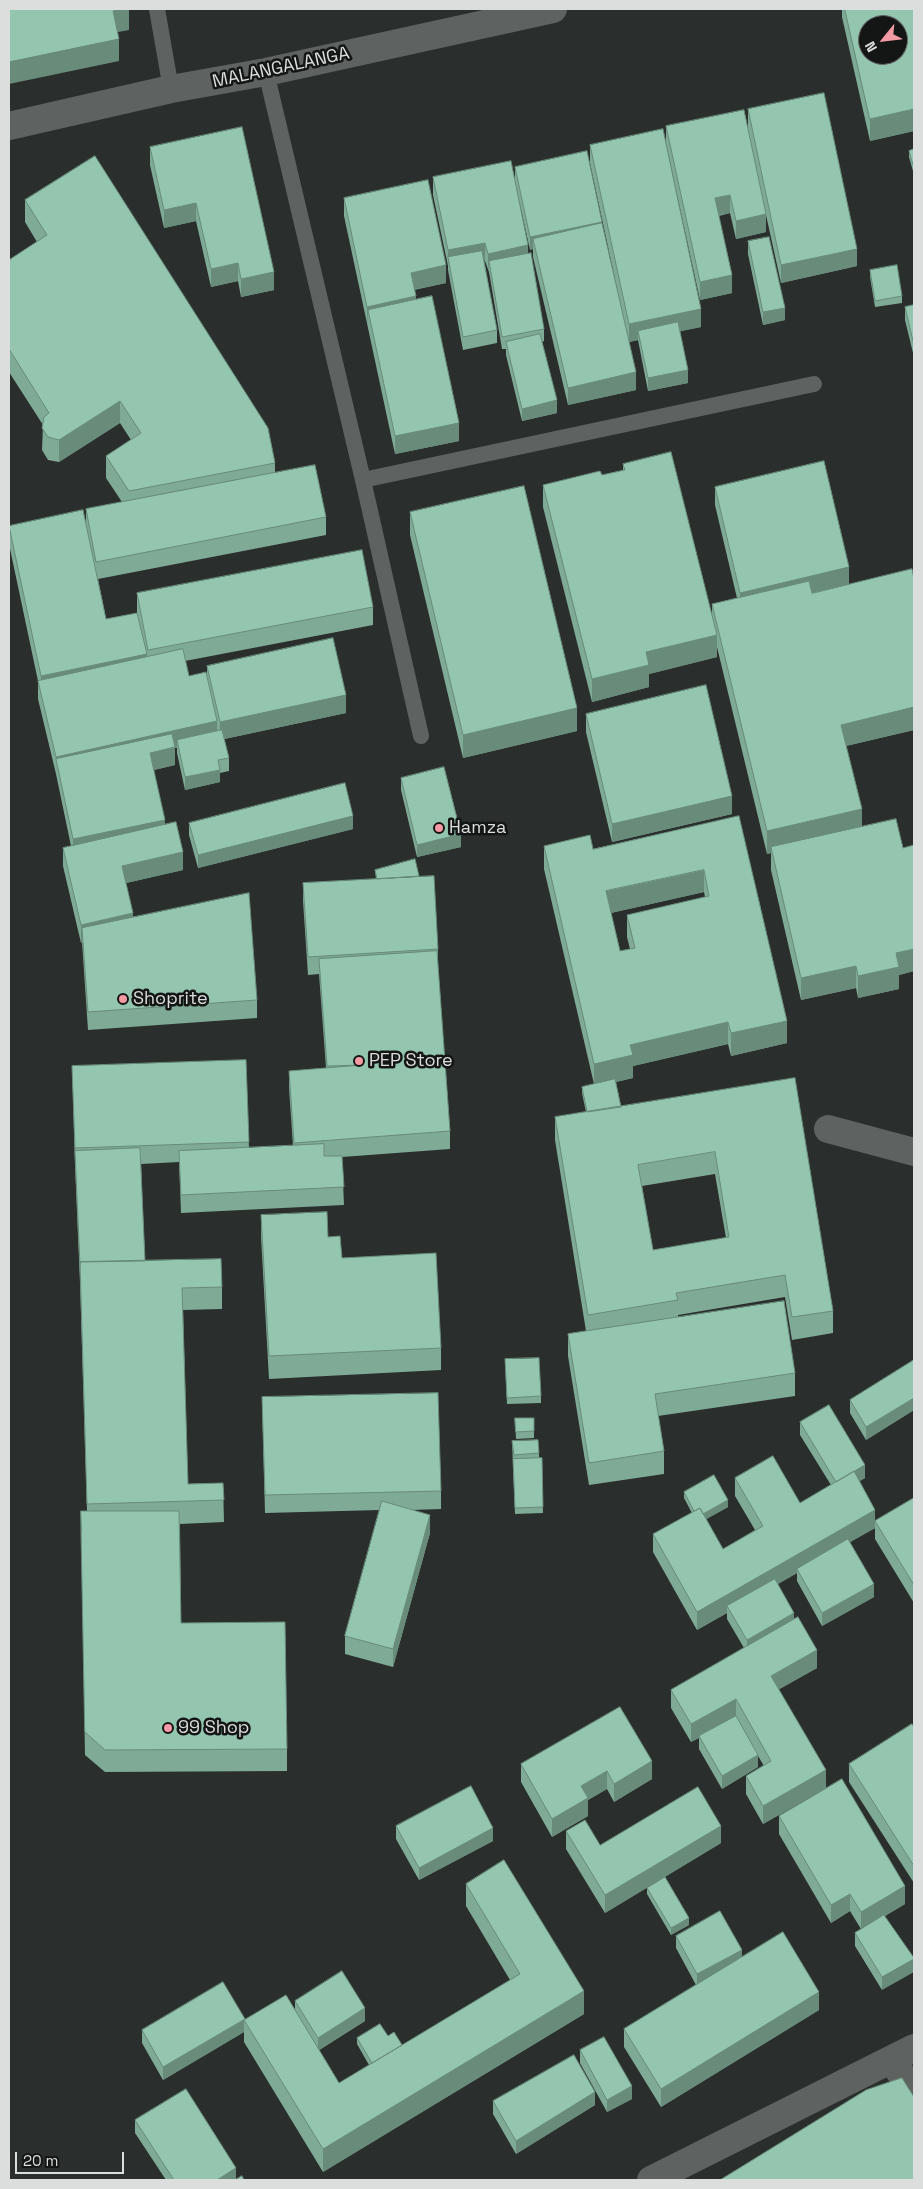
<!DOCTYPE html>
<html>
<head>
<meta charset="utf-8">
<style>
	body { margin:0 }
	#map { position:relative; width:923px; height:2189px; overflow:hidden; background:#2a2e2c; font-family:"Space Grotesk",sans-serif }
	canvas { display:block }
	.frame { position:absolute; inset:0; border:10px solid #dbdedc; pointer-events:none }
	.north { position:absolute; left:858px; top:15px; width:50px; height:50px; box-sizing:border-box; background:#141615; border:1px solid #646665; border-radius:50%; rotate:241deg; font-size:14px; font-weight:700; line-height:20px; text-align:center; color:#dbdedc }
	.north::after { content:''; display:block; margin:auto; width:18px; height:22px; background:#f49aa4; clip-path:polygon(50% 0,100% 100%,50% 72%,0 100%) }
	.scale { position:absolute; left:15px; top:2152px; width:109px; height:22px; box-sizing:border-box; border:2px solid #dbdedc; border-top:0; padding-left:6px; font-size:15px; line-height:18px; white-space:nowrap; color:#dbdedc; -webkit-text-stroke:4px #141615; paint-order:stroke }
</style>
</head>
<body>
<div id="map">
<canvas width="923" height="2189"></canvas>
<div class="frame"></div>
<div class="north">N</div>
<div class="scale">20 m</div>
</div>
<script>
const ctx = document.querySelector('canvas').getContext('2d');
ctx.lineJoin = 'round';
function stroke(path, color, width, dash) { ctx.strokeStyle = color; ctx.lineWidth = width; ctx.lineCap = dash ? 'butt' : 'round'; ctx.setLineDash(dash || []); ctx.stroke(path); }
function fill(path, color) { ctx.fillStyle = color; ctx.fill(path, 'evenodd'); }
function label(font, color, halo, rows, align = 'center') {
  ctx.font = font + ' "Space Grotesk",sans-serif'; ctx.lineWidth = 5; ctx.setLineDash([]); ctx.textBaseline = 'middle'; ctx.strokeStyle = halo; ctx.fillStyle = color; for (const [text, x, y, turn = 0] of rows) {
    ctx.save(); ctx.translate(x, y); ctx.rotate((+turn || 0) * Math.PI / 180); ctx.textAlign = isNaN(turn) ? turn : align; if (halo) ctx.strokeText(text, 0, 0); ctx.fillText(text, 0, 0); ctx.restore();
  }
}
stroke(new Path2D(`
	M157,9L171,89
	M266,72L363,480L421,736
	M363,480L814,384`), '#5e6361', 16);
stroke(new Path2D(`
	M828,1129L914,1152
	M892,2060L914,2094
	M651,2180L914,2048`), '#5e6361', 28);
stroke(new Path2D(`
	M9,126L171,89L266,72L553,9`), '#5e6361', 28);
fill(new Path2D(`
	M842,9H914V131L870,141L842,17Z
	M748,109L857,266L781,283L766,215V232L736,239L730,213L719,216L732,293L700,300L666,144V126L748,127Z
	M590,145L701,327L680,331L688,383L648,391L638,340L629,342L636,390L568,405L533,257V249L530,250L519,200L528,254L544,329V341L542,342L557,413L522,421L506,355V349H502L489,272L485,261H484L497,330V343L463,350L448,270V266L433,195V177L515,178V167L602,225L624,321L590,163Z
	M150,147L274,290L241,297L238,281L211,287L196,221L164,228L150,165Z
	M914,149V171H913L909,157V151Z
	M344,198L446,283L414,290L416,300L459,441L395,454L344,216Z
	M25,200L275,463V473L326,517V535L98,579L106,619L137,613V593L373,607V625L185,661L189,676L207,679V666L346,713L224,739L229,758V771L220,773V782L185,790L177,753V748H175V765L154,770L165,825L183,870L126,883L133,917L257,1000V1018L88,1030L82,942L81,943L63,866V848L71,846L56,774L38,699V681L9,544V526L86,524V509L122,502L106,478V456L131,440L120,423L59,462L48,460L42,450L43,425L9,372V260L37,242L25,222Z
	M748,241L785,320L763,325L748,254Z
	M870,270L902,296V303L875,307L870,277Z
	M914,305V357L905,320V307Z
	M623,464L712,615V604L737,598L715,505V487L849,584L914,730L846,746L862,827L903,848L914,846V971L899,975V989L858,998L856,988L801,1000L771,870V853L767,854L717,647V657L649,674V687L592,702L543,507V485L602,475L623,470Z
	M410,512L577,731L463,758L410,535Z
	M586,714L732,814L612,842L586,732Z
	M401,778L461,847L417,857L401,790Z
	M739,816L787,1043L731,1056L728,1044L633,1066V1078L616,1082L621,1107L795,1078L833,1311V1333L792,1340L785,1297L678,1315V1317L795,1373V1396L658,1416L664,1451V1474L589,1485L568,1356V1334L586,1331L555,1140V1117L586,1112L582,1093V1087L594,1084L544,869V846L593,849ZM704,892L705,897L627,915V937L630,949L620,951L611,913ZM715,1174L726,1238L653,1250L642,1186Z
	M189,823L353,829L198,868L189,835Z
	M375,870L438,949V965L450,1131V1149L342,1157L344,1205L181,1213L179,1162L141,1164L145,1261L222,1287V1309L183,1310L188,1484L223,1483L224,1522L180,1524L181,1623L287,1749V1771L105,1772L85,1755L81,1534L87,1511L80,1283L75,1166L72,1066L246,1060L249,1148L293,1146L289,1088V1071L326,1068L319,974L308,975L303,901V883L376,879Z
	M261,1215L328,1237L342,1258L441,1348V1370L269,1379L261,1237Z
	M505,1359L541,1396V1403L507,1404Z
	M914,1360V1410L866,1440L850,1413V1400Z
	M262,1397L441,1491V1509L411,1510L430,1533L393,1667L345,1654V1636L380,1510L265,1513Z
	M515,1418H534V1438L516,1439Z
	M800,1422L865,1478L859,1481L875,1528L850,1542L874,1597L822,1626L797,1581V1573L778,1584L817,1668L779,1689L826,1788L763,1824L746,1794V1776L764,1766L758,1756V1767L722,1789L699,1749V1738L691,1742L671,1708V1690L744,1648L727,1619V1613L697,1630L653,1552V1534L692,1513L684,1498V1492L728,1507L706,1519L723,1549L755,1530L735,1496V1478L800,1503L831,1485L800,1435Z
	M512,1441L539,1453V1458H542L543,1513L515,1514Z
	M914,1498V1603L875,1539V1521Z
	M620,1707L652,1779L614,1802L607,1789L588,1800V1816L552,1837L521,1782V1764Z
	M914,1727V1883L849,1782V1764Z
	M779,1816L905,1904L885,1916L882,1990L855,1946V1933L861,1929L850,1911L831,1923L779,1834Z
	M396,1826L493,1841L419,1880L396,1839Z
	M566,1831L600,1845L721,1843L605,1913L566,1849Z
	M466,1884L584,2014L323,2172L244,2042V2032L163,2080L142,2043V2030L245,2019L295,2009V2001L365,2021L319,2050L339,2083L369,2065L357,2044V2038L388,2036L402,2045L510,1980L466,1906Z
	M647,1888L689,1925L671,1935L647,1894Z
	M676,1936L742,1957L819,2010L661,2107L624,2047V2029L696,1985L676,1948Z
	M580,2050L632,2099L607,2112L580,2063Z
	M493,2101L595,2105L516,2154L493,2114Z
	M135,2120L236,2180H244H166L135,2133Z`), '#7faa96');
fill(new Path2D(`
	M124,9H129V30L113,33V11Z
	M119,39V61L9,84V62Z
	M914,109V131L870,141V119Z
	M730,195V213L715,216V198Z
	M196,203V221L164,228V210Z
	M766,214V232L736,239V221Z
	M602,222V234L533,239V249L530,250V237Z
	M485,243V261L450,268L448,260V250Z
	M528,245V263L489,261L488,272V254Z
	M857,249V266L781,283V265Z
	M238,263V281L211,287V269Z
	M446,265V283L411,290V273Z
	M274,272V290L241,297V279Z
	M732,275V293L700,300V282Z
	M416,296V314L368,310L367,325V307Z
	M785,308V320L763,325V312Z
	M701,309V327L640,340L638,331V340L629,342V324Z
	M688,370V383L648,391V378Z
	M636,372V390L568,405V388Z
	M557,400V413L522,421V409Z
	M120,401V423L59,462V440Z
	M459,423V441L395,454V436Z
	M849,567V585L740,611V593Z
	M717,635V657L649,674V687L592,702V679L646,652Z
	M147,654V672L41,694V676Z
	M346,695V713L220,740V722Z
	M914,707V730L841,747V725Z
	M577,708V731L463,758V735Z
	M217,721V739L177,740V748H175V765L150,771L56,760V757Z
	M220,770V782L185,790V777Z
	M732,796V814L612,842V824Z
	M862,809V831L771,847V853L767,854V831Z
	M353,816V829L198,868V855Z
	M165,820V838L73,857V839Z
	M461,834V847L417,857V845Z
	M183,852V870L122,884V866Z
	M704,870V892L606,914V891Z
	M133,913V931L82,928V942L81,943V925Z
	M914,949V971L899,975V989L858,998V976L896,953Z
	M856,966V988L801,1000V978Z
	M787,1021V1043L731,1056V1033Z
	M728,1022V1044L633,1066V1078L594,1087V1064L630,1045Z
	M914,1398V1410L866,1440V1427Z
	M865,1465V1478L837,1495V1482Z
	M728,1500V1507L698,1524V1517Z
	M875,1510V1528L798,1572L797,1569V1573L730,1611L727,1606V1613L697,1630V1612Z
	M430,1515V1533L393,1667V1649Z
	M874,1584V1597L822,1626V1613Z
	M794,1613V1625L747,1653V1640Z
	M817,1650V1668L771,1694V1676Z
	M736,1699V1717L691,1742V1724Z
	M758,1755V1767L722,1789V1776Z
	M652,1761V1779L614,1802V1784Z
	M826,1770V1788L763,1824V1806Z
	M607,1771V1789L588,1800V1816L552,1837V1819L581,1786Z
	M721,1826V1843L605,1913V1895Z
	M493,1828V1841L419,1880V1868Z
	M905,1886V1904L861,1930V1912Z
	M850,1894V1911L831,1923V1905Z
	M689,1918V1925L671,1935V1928Z
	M742,1950V1962L697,1987V1974Z
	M914,1959V1972L882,1990V1977Z
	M584,1991V2014L323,2172V2149Z
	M819,1992V2010L661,2107V2089Z
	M365,2008V2021L318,2051V2038Z
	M244,2020V2032L163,2080V2067Z
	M632,2086V2099L607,2112V2100Z
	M595,2092V2105L516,2154V2141Z
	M236,2168V2180H217Z`), '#688b7a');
const building = new Path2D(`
	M9,9H124L113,11L119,39L9,62Z
	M845,9H914V109L870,119ZM868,25H898V55H868Z
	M824,93L857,249L781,265L748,109Z
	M744,110L766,214L736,221L730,195L715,198L732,275L700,282L666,126Z
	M242,127L274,272L241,279L238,263L211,269L196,203L164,210L150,147Z
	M663,129L701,309L629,324L590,145Z
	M914,149V164L913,165L909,151Z
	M587,151L602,222L530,237L515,167Z
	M95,156L268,428L275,463L129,491L106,456L141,433L120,401L59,440L48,437L42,428L44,417L49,413L9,349V260L47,235L25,200Z
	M511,161L528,245L488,254L485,243L448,250L433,177Z
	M428,180L446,265L411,273L416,296L367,307L344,198Z
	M602,223L636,372L568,388L533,239Z
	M769,237L785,308L763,312L748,241Z
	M482,251L497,330L463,337L448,257Z
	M531,253L544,329L502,337L489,261Z
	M897,265L902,296L875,301L870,270Z
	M432,296L459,423L395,436L368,310Z
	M914,305V345L905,307Z
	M678,322L688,370L648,378L638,331Z
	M540,334L557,400L522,409L506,342Z
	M671,452L717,635L646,652L649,665L592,679L543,485L600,471L602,475L625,470L623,464Z
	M824,461L849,567L740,593L715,487Z
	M315,465L326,517L96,562L86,509Z
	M524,486L577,708L463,735L410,512Z
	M83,510L106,619L137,613L147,654L41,676L9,526Z
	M362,550L373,607L148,650L137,593Z
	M912,569L914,579V707L841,725L862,809L767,831L712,604L809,581L812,593Z
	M333,638L346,695L220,722L207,666Z
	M183,649L189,676L206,672L217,721L56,757L38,681Z
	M706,685L732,796L612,824L586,714Z
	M222,730L229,758L218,760L220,770L185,777L177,740Z
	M172,734L175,747L150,753L165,820L73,839L56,759Z
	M444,767L461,834L417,845L401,778Z
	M345,783L353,816L198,855L189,823Z
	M739,816L787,1021L731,1033L728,1022L630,1045L633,1055L594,1064L544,846L590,835L593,849ZM704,870L709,896L627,915L635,948L620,951L606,891Z
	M896,819L903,848L914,845V949L896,953L899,967L858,976L856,966L801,978L771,847Z
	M176,822L183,852L122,866L133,913L81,925L63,848Z
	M415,859L419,876L377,879L375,870Z
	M434,876L438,949L308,957L303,883Z
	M249,893L257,1000L88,1012L82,928Z
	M437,951L450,1131L294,1143L289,1071L362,1065L327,1066L319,959Z
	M246,1060L249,1142L75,1148L72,1066Z
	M795,1078L833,1311L792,1317L785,1275L676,1293L678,1300L588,1315L555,1117ZM715,1152L729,1237L653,1250L638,1165Z
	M615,1079L621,1107L587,1112L582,1087Z
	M324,1144V1156H342L344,1187L181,1195L179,1151Z
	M140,1148L145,1261L80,1262V1265L75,1151Z
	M327,1212L328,1237L340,1236L342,1258L436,1253L441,1348L269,1356L261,1215Z
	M221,1259L222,1287L182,1288L188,1484L223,1483L224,1500L87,1504L80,1262Z
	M784,1301L795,1373L655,1394L664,1451L589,1463L568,1334Z
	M539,1358L541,1396L507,1398L505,1359Z
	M914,1360V1398L866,1427L850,1400Z
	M438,1393L441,1491L265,1495L262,1397Z
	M829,1405L865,1465L836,1482L800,1422Z
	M515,1418H534V1431L516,1432Z
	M538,1440L539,1453L514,1455L512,1441Z
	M773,1456L800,1503L854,1471L875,1510L697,1612L653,1534L700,1508L723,1549L763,1526L735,1478Z
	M542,1458L543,1507L515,1508L513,1459Z
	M714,1475L728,1500L703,1514L700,1508L694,1511L684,1492Z
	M914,1498V1585L875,1521Z
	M382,1501L430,1515L393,1649L345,1636Z
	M81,1511H179L181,1623L285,1622L287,1749L105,1750L85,1732Z
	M848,1539L874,1584L822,1613L797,1569Z
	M775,1579L794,1613L747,1640L727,1606Z
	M798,1617L817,1650L771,1676L826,1770L763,1806L746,1776L771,1761L736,1699L691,1724L671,1690Z
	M620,1707L652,1761L614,1784L607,1771L581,1786L588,1798L552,1819L521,1764Z
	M736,1716L758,1755L722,1776L699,1736Z
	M912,1724L914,1727V1866L849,1764Z
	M842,1779L905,1886L861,1912L850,1894L831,1905L779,1816Z
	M471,1786L493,1828L419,1868L396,1826Z
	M698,1787L721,1826L605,1895L566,1831L585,1820L600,1845Z
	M504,1860L584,1991L323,2149L244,2020L286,1995L339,2083L520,1974L466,1884Z
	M665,1877L689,1918L671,1928L647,1888Z
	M720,1911L742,1950L697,1974L676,1936Z
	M884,1915L914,1958V1959L882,1977L855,1933Z
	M783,1932L819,1992L661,2089L624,2029Z
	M342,1971L365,2008L318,2038L295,2001Z
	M223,1982L245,2019L163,2067L142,2030Z
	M380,2024L388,2036L394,2032L402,2045L372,2063L357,2038Z
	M604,2037L632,2086L607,2100L580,2050Z
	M574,2055L595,2092L516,2141L493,2101Z
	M902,2078L914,2097V2180H720L866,2090Z
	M186,2089L236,2168L217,2180H174L135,2120Z
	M242,2176L244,2180H235Z`);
fill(building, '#94c6af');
stroke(building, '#688b7a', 1);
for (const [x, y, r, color] of [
	[439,828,5,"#f49aa4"],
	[123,999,5,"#f49aa4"],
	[359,1061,5,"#f49aa4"],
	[168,1728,5,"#f49aa4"]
]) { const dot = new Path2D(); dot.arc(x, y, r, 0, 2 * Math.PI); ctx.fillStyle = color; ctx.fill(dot); stroke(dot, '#141615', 2); }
label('18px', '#dbdedc', '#141615', [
	["MALANGALANGA",281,68,-12]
]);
label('18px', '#dbdedc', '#141615', [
	["Hamza",449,828],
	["Shoprite",133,999],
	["PEP Store",369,1061],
	["99 Shop",178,1728]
], 'left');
</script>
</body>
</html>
